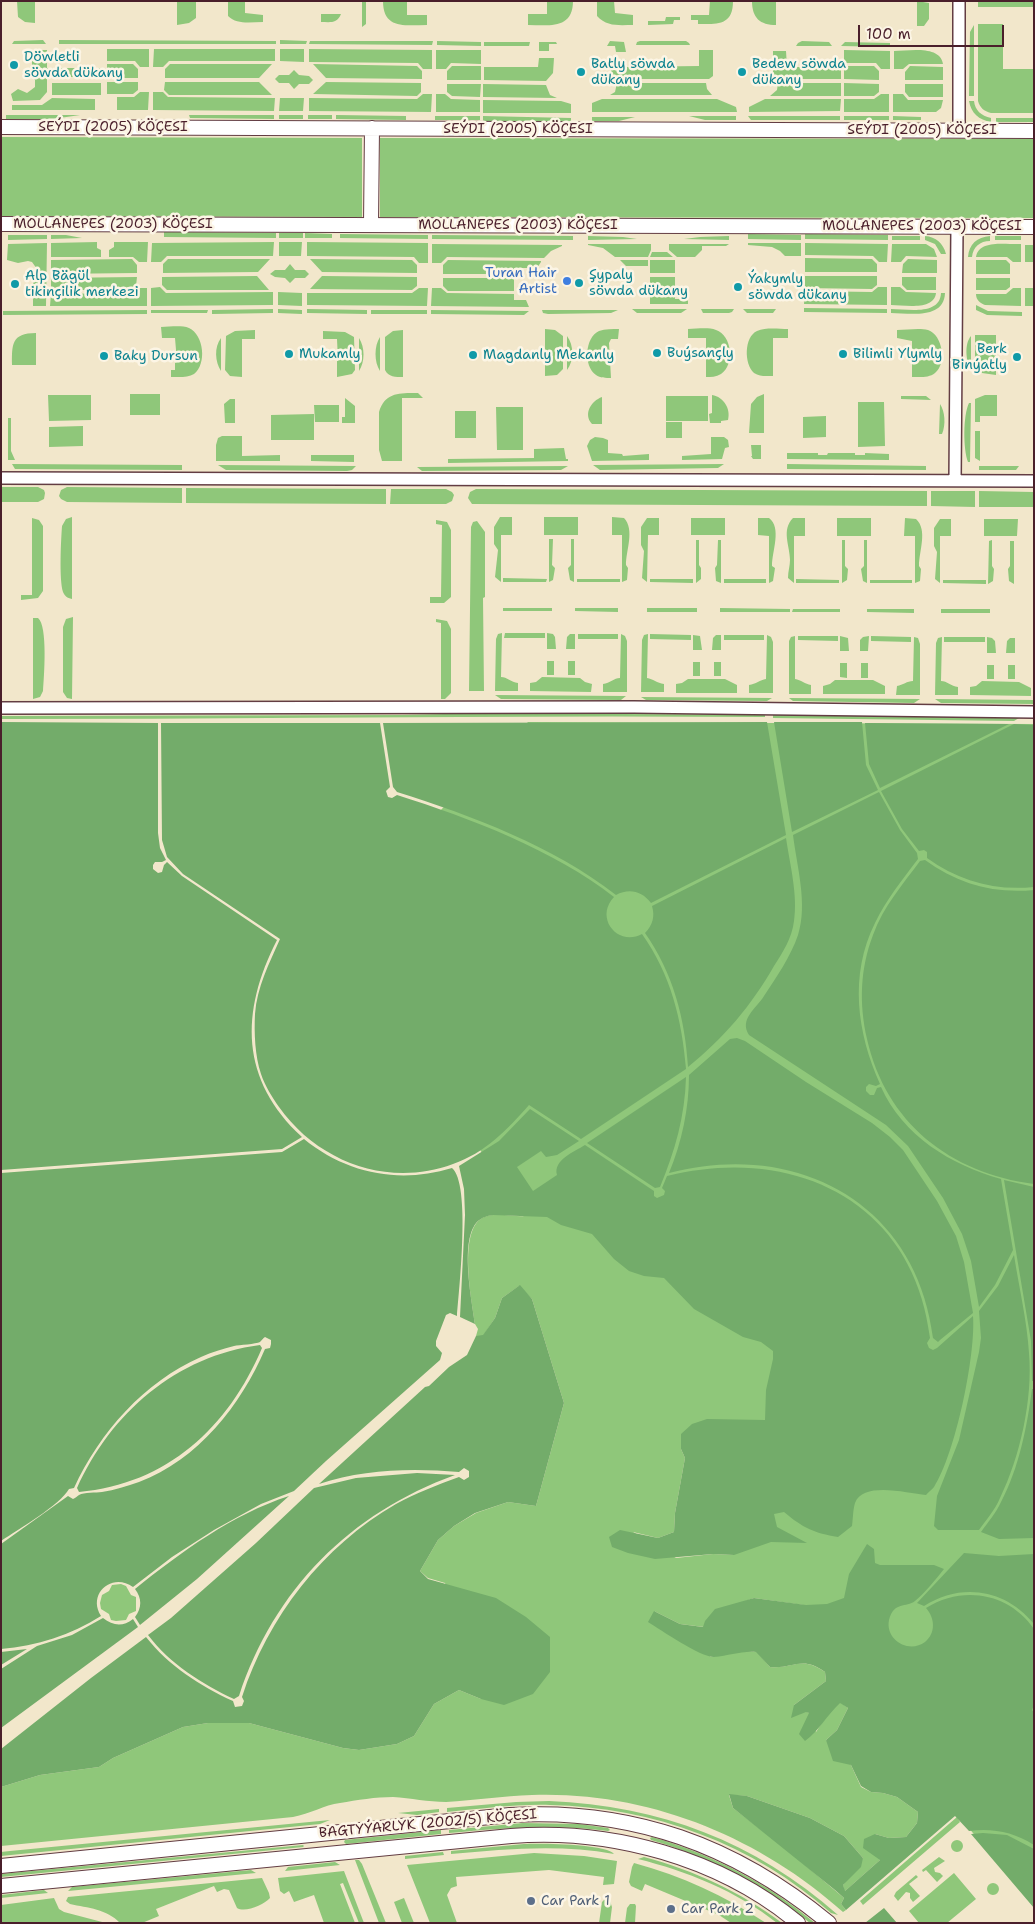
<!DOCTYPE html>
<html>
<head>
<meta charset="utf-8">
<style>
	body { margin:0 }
	#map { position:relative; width:1035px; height:1924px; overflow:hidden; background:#f2e7cb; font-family:"Shantell Sans",sans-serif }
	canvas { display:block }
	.frame { position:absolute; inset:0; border:2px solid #4a1f2b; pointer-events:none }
	.scale { position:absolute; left:858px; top:25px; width:146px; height:22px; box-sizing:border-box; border:2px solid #4a1f2b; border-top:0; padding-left:6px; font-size:15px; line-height:18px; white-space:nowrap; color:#4a1f2b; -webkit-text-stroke:4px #fcf5e5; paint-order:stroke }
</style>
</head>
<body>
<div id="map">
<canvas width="1035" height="1924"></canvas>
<div class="frame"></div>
<div class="scale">100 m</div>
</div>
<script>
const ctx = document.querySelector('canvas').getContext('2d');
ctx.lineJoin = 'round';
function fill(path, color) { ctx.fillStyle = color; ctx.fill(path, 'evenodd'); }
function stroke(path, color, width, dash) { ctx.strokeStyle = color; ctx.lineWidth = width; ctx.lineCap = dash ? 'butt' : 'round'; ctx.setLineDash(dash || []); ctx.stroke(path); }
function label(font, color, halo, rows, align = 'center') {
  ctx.font = font + ' "Shantell Sans",sans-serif'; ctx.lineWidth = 5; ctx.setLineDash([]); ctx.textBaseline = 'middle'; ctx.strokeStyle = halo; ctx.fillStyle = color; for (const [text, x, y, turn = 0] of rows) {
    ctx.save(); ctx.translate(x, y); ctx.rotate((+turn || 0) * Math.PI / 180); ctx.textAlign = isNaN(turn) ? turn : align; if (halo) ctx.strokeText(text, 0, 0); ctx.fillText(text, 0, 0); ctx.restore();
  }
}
fill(new Path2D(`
	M17,1H35V23L25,22L18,17Z
	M177,1H196V18L189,23L177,25Z
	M228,1H245V13L263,15V22C251,22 237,25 228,16Z
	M362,1H366V24L362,27Z
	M383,1H407V15H427V25C406,25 383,30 383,1Z
	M547,1H573C573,30 548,25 528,25V14H547Z
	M597,1H614L615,13L633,15V25C619,25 607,27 597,16Z
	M710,1H733C733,26 717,24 698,24V20H691V15H709Z
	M752,1H776V25C760,25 752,18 752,1Z
	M917,1L929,3V19L924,26H917Z
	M978,1H1034V7H978Z
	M321,14H341C337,24 330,22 321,22Z
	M666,17H680V20H674L673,24L648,25V21H665Z
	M978,24H1003V69H1034V113H991C984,111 980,108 978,101Z
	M974,25V96H969L970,32Z
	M43,40L46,44H12L14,41Z
	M59,40L276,41V44H59Z
	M280,40L307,41L306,44H280Z
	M310,41H433L432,45L309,44Z
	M437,41L481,42V46L437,45Z
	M610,41L624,42L626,52H616L615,46H607Z
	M640,41H686L689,43L690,45H636L637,42Z
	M802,41L829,42L832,46H796L798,43Z
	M484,42H530L529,46H484Z
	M539,42H556L557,44H549V51H539Z
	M845,42L890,43V47L841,46Z
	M107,49H149V67H140L135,61H107Z
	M154,49H275V61H169L163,67H153Z
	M280,49H304V62L280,61Z
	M309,49L432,50V69H423L418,63L309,62Z
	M32,50H47V68H102V77H47V92L40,100L13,101L11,94L18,89L27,93L35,87V80L32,76Z
	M436,50H481V64L451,63L446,69H436Z
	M699,50H713V76L709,79H615L611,76V59H626V67L699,66Z
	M844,50L890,51V69H881L876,63H844Z
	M773,51H786L787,67H841V79H773Z
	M894,51C909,51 940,45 943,64H909L903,69H894Z
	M539,58H554L553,73L546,81L484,80V67H538Z
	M107,64H133L138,69V78H107Z
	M170,64H272L259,78H165V69Z
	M313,64L417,66L422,71V79L326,78Z
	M452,66H481V80H447V71Z
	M844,66H874L879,71V80L844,79Z
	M910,66L943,67V80H905V72Z
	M294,70L299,75L309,76L313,80L309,84H299L294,89L289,83H279L275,79L279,75H289Z
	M107,82H138V90L133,94H107Z
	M165,82H259L272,95H169L164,90Z
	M326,82L421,83V92L417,96L313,94Z
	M52,83H101V95H52Z
	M617,83H706L707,89L712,95H610L615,92Z
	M778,83H841V96H770L777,90Z
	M844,83L879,84V92L874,96H844Z
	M447,84H481L480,97L452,96L447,92Z
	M483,84L546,85L550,95L557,98L483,97Z
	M905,84H943V97H909L905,92Z
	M140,92H149L148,110H117V97H134Z
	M153,92H163L168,97L275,98L274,111L153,110Z
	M423,94H432L431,112L309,111V98L417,99Z
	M436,94H445L451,99L480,100V112H436Z
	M881,94H889V112H844V99H874Z
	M893,94H903L908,100H943L941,108L936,112H893Z
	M52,98L95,99V110H12V105H42Z
	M280,98H304L303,111H279Z
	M602,99H717L736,107L737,112H592V103Z
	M765,99H841L840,111L749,112V107Z
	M483,100L561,101L571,104V113H483Z
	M969,101H974C975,110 981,116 991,118V122C979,120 971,113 969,101Z
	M6,115H80L53,119H6Z
	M189,115H274V119L190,118Z
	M279,115H303V119H279Z
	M308,115H332V119H308Z
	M336,115L406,116V120L336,119Z
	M435,116H480V120H435Z
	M483,116L571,118V122L483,121Z
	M689,116H736V120H705Z
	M748,116H840V120H751Z
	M844,116H889V120H844Z
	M893,116L921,117V120H893Z
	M592,117H635L619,121H592Z
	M996,118H1034V122H996Z
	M1,137L362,138V217L1,216Z
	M380,138L1034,139V218L380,217Z
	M164,232L276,233V238L164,237Z
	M279,233H303V238H279Z
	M305,233L332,234V238H305Z
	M340,234L428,235V239L340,238Z
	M748,234L801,235V240L748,239Z
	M805,234L888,235V240L805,239Z
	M8,235H47V239L8,240Z
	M51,235H66L82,238L51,239Z
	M432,235L573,236V240L432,239Z
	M588,236L623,237L637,239L588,240Z
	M729,236V240L684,239L700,237Z
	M892,236H920V240H892Z
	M925,236C936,237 943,243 946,254H941L935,244L925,240Z
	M990,236V241C980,241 973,247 972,257H968C969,244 977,237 990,236Z
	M995,236H1021V240H995Z
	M97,242V248L101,250V257H51V243Z
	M114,242H148L147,262H139L133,257H109V250L114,247Z
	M274,242L273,256H167L161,262H151L152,243Z
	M279,242H302L301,256H279Z
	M307,242L428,243V263H419L414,257L307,256Z
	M47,243L46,306H33V283L37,277V269L32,262L28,261L18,263L7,260L8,244Z
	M748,243H801V256H785L780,251L772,247L748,245Z
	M805,243L888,244L887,262H879L873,256L805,255Z
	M432,244L562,245V246L551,251L544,258L447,257L441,263H432Z
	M588,244H651V250L648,257H615L603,248L588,245Z
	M669,244H729L726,246H702V250L695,257H677L669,250Z
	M892,244H926L934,249L937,257L906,256L901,262H891Z
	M1021,244V262H1013L1007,257H976C979,239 1007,245 1021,244Z
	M1025,245H1034V262H1025Z
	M652,252H667L673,257H650Z
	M805,258L872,259L877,264V272H805Z
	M132,259L137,265V273L51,274V260Z
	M168,259H270L258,272L163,273V264Z
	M310,259L412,260L417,265V273L322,272Z
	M908,259L937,260V273H902L903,264Z
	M448,260L541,261V262L537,268H514V274H443V265Z
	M620,260H648V266H626Z
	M650,260H675V273H650Z
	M976,260H1006L1010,264V274H976Z
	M290,264L295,270H305L309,274L305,278H295L290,283L285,278L275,277L270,274L275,270H285Z
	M257,276L269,290H167L162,285V277Z
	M322,276L417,277V286L412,290L310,289Z
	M805,276H877V285L872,289L805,288Z
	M137,277L136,286L132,290H51V278Z
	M650,277H675V289H650Z
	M902,277H936V290H907L902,285Z
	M443,278H514V291H448L443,286Z
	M976,278H1010V287L1006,290H976Z
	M160,287L166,293L273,292V305L151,306V288Z
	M878,287H887V305L804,304L805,291L872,292Z
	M891,287H900L906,292L936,293C934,311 904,305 891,305Z
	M138,288H147V306H50L51,294L132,293Z
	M419,288H428L427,306L307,305V293H412Z
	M432,288H441L447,293L514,294V300H526L529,307L431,306Z
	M1013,288H1021V306L985,305C980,303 976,300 976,294H1006Z
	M1025,288H1034V306H1025Z
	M278,292L302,293V306L278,305Z
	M650,292H675V299H686L688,301V304H650Z
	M941,293H945C944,320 909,313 891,313V309C907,309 940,316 941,293Z
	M976,305L988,311L1022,312V316L987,315L976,310Z
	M804,308L887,309V313L804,312Z
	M273,309V313L212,314V310Z
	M278,309L302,310V314L278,313Z
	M307,309L367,310V314L307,313Z
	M632,309H687L681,313H637Z
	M701,309H734L732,312L729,313H703Z
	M743,309H776L773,313H747Z
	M147,310V314L3,315V311Z
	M151,310H208L207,313H151Z
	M371,310H427V314H371Z
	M431,310L529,311L524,315L431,314Z
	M542,310H618L611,313L548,314L543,313Z
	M161,327C170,327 181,325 189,328C204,335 207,364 194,374C188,378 178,377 171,377V370H175V363L177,362L175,338H162Z
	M545,329L555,330L563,336V369L557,375L545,376Z
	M619,329L618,339H611L609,343L611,378C606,378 600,378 596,375C583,366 585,337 599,331C605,329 613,329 619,329Z
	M688,329C697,329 708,327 716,330C732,335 735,365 721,374C716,377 711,377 706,377V338H688Z
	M788,329V338H773V376C766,376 760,377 754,373C744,364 744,337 757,331C766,327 779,329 788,329Z
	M255,330V339H242V377L230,376L225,370L226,336L235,331Z
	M403,330V377C396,377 388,377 385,370V337L393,331Z
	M897,330C907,330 919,328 928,330C943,335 947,364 935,373C929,378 920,377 912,377V341L897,338Z
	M323,331L345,332L354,337L355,370L352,374L337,377V361H338L337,339H323Z
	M36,333V365H12C12,345 11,333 36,333Z
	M975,335H996V375L982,373L975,367Z
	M567,336C574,345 574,361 567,370Z
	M971,336V371C966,361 964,344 971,336Z
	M380,337V371C374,362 374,346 380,337Z
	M221,338V371C215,362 214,347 221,338Z
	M359,338C365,347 365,362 359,371Z
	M418,393L423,398H402V461H382L379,450V412C385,392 400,393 418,393Z
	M130,394H160V415H130Z
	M764,394V433H749L751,404L757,397Z
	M48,395H91V420L49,421Z
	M712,395C724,397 731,409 728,420L721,421V423H710L709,414L712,413Z
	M985,395H997V416H980V422H975V399Z
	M666,396H708V421H666Z
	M901,396H926L931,400L901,399Z
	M602,397V424H592C583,414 591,401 602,397Z
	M345,398L355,406V423H342V417H345Z
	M230,399H235V423H225L224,404Z
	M858,402H884L885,446L858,447Z
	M969,403H971L970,462H968C963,449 963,415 969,403Z
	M940,404C945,411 946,425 942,434H939Z
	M314,405H339V422H315Z
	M496,407H523V450H497Z
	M455,411H476V438H455Z
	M314,414V440H271V415Z
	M826,416V437L803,438V417Z
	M8,418H11V451L15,460H8Z
	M666,422H682V438H666Z
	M83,426V446L49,447V427Z
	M975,431H980V461L975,458Z
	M222,436H242V456L280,455V461H216V445L218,438Z
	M595,437L603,438L608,440V453L622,454L623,456L649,454V460L592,461L587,446L590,440Z
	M711,437H724L728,440L729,447L725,448L722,459L682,460V456L711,454Z
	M751,445H761V459H753L751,456H752Z
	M564,448L566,459H568V461L448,463V459L534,458V449Z
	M787,453H818V455H827L828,453H855V455H865V453L889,454V460L787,459Z
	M311,455H354V462L311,461Z
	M12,464L182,465V470L15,469Z
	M724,464L718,468L600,470L593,465Z
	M787,464L926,466V470L787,469Z
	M218,465L356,466L352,470L347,471L226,470Z
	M568,466L561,470L422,471L417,467Z
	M979,466H1019L1016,470H979Z
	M1,487H38L44,490L45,493L44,499L38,502H1Z
	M67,487L182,488V503L67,502L61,499L59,496L61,490Z
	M186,488L386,489V504L186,503Z
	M391,489H446L452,492L454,495L452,501L446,504H390Z
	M476,489L927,491V506L476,504H472L468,498L470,492Z
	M931,491H975V507L931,506Z
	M979,491L1034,492V507H979Z
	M72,517V599C67,598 65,596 63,592C59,579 61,540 62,526L66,519Z
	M500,517H512V535H501V582L495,577L498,550L494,544V527Z
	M544,517H578V535H544Z
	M612,517L624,518C635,530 626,550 626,565L628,568L627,580L622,582V535H612Z
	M32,518L39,520L43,526V591L38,598L21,600V595H32Z
	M647,518H659V535H648L647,582L642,578L644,551L641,545V527Z
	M691,518H725V535H691Z
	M758,518H769C782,528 772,551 772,566L775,568L773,581L769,583V536L758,535Z
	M793,518H805V536H794V583L788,578C788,571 790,566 790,560C790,546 781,530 793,518Z
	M837,518H871V536H837Z
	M905,518L916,519C928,530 919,551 919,566L921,569L920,581L915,583V536H904Z
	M940,519H951V536H940V583L935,579L937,552L934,546V528Z
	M984,519H1018L1017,536H984Z
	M436,520L447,522L451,530V597L444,603H430V597H441L442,525L436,524Z
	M477,521L485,532V597L483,598L484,691H469L471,527L473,522Z
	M549,539H553L552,565L555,568L553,580L549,582Z
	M571,539H574V582L570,580L568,568L571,565Z
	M696,540H699V565L701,568V579L696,583Z
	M718,540H721V583L716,581L715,568L717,565Z
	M842,540H845V566L848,569L847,580L842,583Z
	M864,540H867V583L863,581L861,569L864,566Z
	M992,540V566L994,569L993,581L988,584L989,541Z
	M1010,541H1014V584L1009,581L1008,569L1010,566Z
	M503,578L547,579L546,582H503Z
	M577,579H620V582H577Z
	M650,579H693V583L650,582Z
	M724,579H766V583H724Z
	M796,579L839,580V583H796Z
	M870,580H912V583H870Z
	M943,580H986V584L943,583Z
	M503,608H552V611H503Z
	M575,608H618V612L575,611Z
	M647,608H697V612H647Z
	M720,608L790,609V612H720Z
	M793,609H840V612H792Z
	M867,609H914V613L867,612Z
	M941,609H990V613H941Z
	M73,617L72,699L67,698L63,692V627L66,619Z
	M33,618H38C48,626 44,677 43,691L40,697L33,699Z
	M436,619L447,621L451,629V693L445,699H441V623L436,622Z
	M502,633L501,677C507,677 511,682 518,683V691H495L496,639L498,634Z
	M505,633H545V638H504Z
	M547,633L553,634L555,637L556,649H547Z
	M570,634H575V649H566L567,637Z
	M578,634H618V639H578Z
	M621,634L625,636L627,641V692H603V684C610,683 614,678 620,678Z
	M648,634L647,678C653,679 657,683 664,684V692H641L642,640L644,635Z
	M650,634L691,635V640L650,639Z
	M693,635L700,636L702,650H693Z
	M716,635H721V650H712L713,638Z
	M724,635H764V640H724Z
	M767,635L771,637L773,642V693H749V685C756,684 760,680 766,679Z
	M795,636V679C801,680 805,684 811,685V694H789V641L791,637Z
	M798,636H838V641L798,640Z
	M840,636L848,638L849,651H840Z
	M869,636L868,651H860V640L863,637Z
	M871,636L911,637V642L871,641Z
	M914,637L918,638L920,644V695H896L897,686C903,685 907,681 913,681Z
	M942,637L941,681C947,681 951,686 958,687V695H935L936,643L938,638Z
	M944,637H985V642H944Z
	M987,637L992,638L995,641L996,653H987Z
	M1010,638H1015V653H1006L1007,641Z
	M547,661H554V675H547Z
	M568,661H575V675H568Z
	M693,662H700V676H693Z
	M714,662H721V676H714Z
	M840,663H847V678L840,677Z
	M861,663H868V678H861Z
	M987,665H994V679H987Z
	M1008,665H1015V679H1008Z
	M542,677L580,678L585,682L592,684L591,692L530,691V683L536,682Z
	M688,679H725L737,685V693H676V684L682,683Z
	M835,680H873L885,686V694H823V686L830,684Z
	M982,681L1019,682L1031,688V696L970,695V687L976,686Z
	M495,695L626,696L621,700L501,699Z
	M641,697L772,698L767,701L646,700Z
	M789,698L920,699L914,703L793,701Z
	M935,699L1034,700V704L941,703Z
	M486,713L765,715V717C510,715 256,719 1,719V716L402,715Z
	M773,715L1019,718L1014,721L773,718Z
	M528,722L1034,724V1905L956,1813L803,1605L754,1598L737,1604L704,1627L680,1624L654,1611L711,1657L742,1651L757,1652L770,1667C794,1669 801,1655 825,1672L826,1681L794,1705L809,1713L816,1732L827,1715L840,1702L848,1708L837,1730L826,1740L851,1765L861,1787L871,1792L883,1793L897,1797L918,1812L917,1823L906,1837L889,1838L875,1834L880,1860L844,1892L843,1885L863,1858L844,1836L810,1818L747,1796L729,1795L733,1808L786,1849L844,1898L841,1904L846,1910L843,1912C758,1836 647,1791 532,1795C503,1796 475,1800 446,1802C428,1802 411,1798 393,1797C376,1797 357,1800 340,1803C324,1805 310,1814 293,1817L1,1846V1787L40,1775L99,1767L113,1758L183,1727L208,1723H249L343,1748L359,1750L397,1744L414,1736L434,1704L459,1690L481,1699L445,1583L428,1578L420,1571L438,1540L454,1526L476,1513L508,1502L536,1506L564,1403L532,1299L519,1286L502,1298L495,1318L483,1336H476L478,1329L475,1324C472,1301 457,1229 484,1217C496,1212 514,1217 526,1216L325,927ZM681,1438L734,1555L713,1554L676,1558L633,1532L658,1538L674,1532L675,1513L685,1458L681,1449Z
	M121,1584L126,1586L131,1595L136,1597V1611L129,1614L126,1620L116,1621L111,1620L109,1614L101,1609L100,1603L102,1595L109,1591L112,1585Z
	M549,1801C661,1806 754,1841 838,1915L831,1913C753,1844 653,1807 550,1805C516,1804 481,1809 447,1812V1808L516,1802Z
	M439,1809V1812L417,1815L398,1813Z
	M957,1817L960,1822L863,1905L860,1901Z
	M330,1820L320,1824L1,1856V1852L10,1851Z
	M523,1823L579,1824L608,1828L610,1830L608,1831C554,1824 503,1828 449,1833V1830Z
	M441,1830V1834L346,1844L344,1842L345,1840Z
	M652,1837C712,1854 767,1883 815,1923H810C762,1884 709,1857 651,1840L650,1838Z
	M951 1846a6 6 0 1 1 12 0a6 6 0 1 1-12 0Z
	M524,1844C539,1843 607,1844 614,1854C560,1844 506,1849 451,1854V1851Z
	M303,1845L304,1846L303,1847L1,1877V1874Z
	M443,1852L444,1855L405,1859V1856Z
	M534,1853L584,1856L617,1861L614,1884L603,1885L604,1877L549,1870L456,1877L457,1886L451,1888L447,1895L457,1923H430L407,1865Z
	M644,1857C693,1870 741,1892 782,1923H777C737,1891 686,1871 638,1859Z
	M939,1857L945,1861L934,1868L935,1872L940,1873L943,1876L937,1882L926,1870L923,1872L922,1870Z
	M355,1860H359L362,1864L386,1923H379Z
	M335,1862L340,1865L285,1871L288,1867Z
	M634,1863C682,1876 725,1896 766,1923H731L719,1915L645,1884L642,1891L631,1886L629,1882L632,1867Z
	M251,1870L256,1873L68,1891L72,1887Z
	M344,1871L364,1923H359L343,1883L340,1884L355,1923H324L314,1895L294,1902L289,1891L284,1894L280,1891L278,1878Z
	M954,1873L976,1899L947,1923H919L909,1911Z
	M916,1875L918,1877L909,1884L920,1896L913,1902L910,1898V1893L906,1892L898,1901L894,1896L896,1892Z
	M262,1878L269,1893L270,1898C264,1905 245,1913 237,1908L229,1890L224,1889L217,1892L214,1886L156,1909L159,1916L142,1923H120C107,1909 88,1908 70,1904L66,1901L68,1897Z
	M987 1889a6 6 0 1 1 12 0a6 6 0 1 1-12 0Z
	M44,1890L48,1893L1,1898V1895Z
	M54,1898L59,1909L64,1912L106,1923H1V1905Z
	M404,1898L414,1923H402L394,1902Z
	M604,1900L610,1901L612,1907L610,1923H599L602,1902Z
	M630,1904H635L636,1906L635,1923H625L627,1908Z`), '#8fc77a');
fill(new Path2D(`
	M1,722L158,723V833L160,848L166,860L162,862H155L153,865V869L158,873L162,872L164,865L167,862L182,876L277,940C240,1012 240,1080 302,1137L282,1149L1,1170Z
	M767,722L786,835L651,903C642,891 629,888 616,895C553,846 473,816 397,792L393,787L383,723Z
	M774,722H862L866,765L878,790L792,832Z
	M161,723H380L390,787L386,791L388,797L392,798L397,795C470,818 554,850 614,897C594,918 618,947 642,934C671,975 682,1020 686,1069L581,1139L529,1105C507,1130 485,1153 453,1164C388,1188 318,1162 279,1107C272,1097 265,1086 261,1074C255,1056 254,1033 255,1014C257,987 269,964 280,939L183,874L167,857L162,840Z
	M865,723L1009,724L880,788L869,764Z
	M1014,724L1034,725V887C994,891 959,881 927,858V852L924,850L919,851L902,829L881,791Z
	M879,792L900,830L917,853L918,859C902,880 886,900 875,923C849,975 857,1033 880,1084L876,1086L869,1084L866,1087V1091L870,1095H874L877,1088L881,1087C903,1136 951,1165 1001,1179L1013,1250L995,1285L979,1307L971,1261L962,1234L943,1198L908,1146L886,1125L749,1035C739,1019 756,1009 764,996C776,978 791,956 798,935C808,904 797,867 793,835Z
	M786,838C790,865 798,895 794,921C792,938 783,952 774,966C751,1006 724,1038 688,1067C685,1018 673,973 645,933C653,925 655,916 652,906Z
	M925,860C958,884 994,894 1034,890V1184C950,1173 886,1123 867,1039C859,1004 860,969 873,935C883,907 903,884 920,861Z
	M737,1038L745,1041L806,1082L872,1123L890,1137L903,1150L937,1201L956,1236L964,1262L973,1313L940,1340L938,1342L933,1338C916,1202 796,1140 669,1173C682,1142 689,1108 689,1075L730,1039Z
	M686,1077C685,1116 675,1151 660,1187L655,1188L587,1143Z
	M530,1109L579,1141L557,1155L546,1157L541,1151L517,1167L533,1191L557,1175C553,1160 574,1152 585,1145L654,1191V1196L657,1198L664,1195L665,1191L662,1188L667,1176C794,1144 914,1202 930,1338L927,1343L929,1348L933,1350L937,1348L973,1316C976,1355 955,1455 934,1487C932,1490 928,1492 926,1495C907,1493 863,1481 855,1503C853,1509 853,1519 852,1526L838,1537C814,1533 803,1528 784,1512L774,1514L777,1527L807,1543L771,1542L734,1555L713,1554L655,1559L628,1553L612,1547L609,1537L620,1530L658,1538L674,1532L675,1513L685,1458L681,1449V1434L692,1424L707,1419L765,1420L766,1390L773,1359V1351L761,1342L743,1337L694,1309L664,1278L644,1276L629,1271L614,1259L592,1234L561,1225L547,1217L493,1215C487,1216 483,1217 478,1221C459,1239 472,1300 475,1324L460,1317L465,1215L464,1189L459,1166L499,1141Z
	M304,1139C347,1174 400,1184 452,1168C471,1184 459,1289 457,1316L450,1313L446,1315L436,1341V1346L442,1353L440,1360L326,1461L294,1491L261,1504L214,1530L172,1557L133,1587C112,1572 87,1594 101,1616C71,1635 37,1646 1,1649V1544L68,1496L73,1499C76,1498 77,1496 79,1495C84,1492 96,1493 102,1492C115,1490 127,1486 139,1482C198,1460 241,1405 265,1349L270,1348L271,1344V1340L265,1337C263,1338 262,1340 260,1342C256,1344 239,1345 234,1346C223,1349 212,1352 201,1357C144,1382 100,1432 74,1488L69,1489C60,1505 19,1529 1,1541V1173L282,1152Z
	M1004,1180L1034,1187V1381H1032L1031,1341Z
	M1014,1255C1019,1288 1027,1320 1029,1353C1033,1399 1020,1457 1000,1498C995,1510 986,1520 979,1530H938L934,1526L937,1496L959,1440L979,1352L981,1338L979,1311L998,1286Z
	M520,1285L532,1299L564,1403L536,1506L508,1502L475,1513L454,1526L438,1540L420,1571L428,1579L496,1598L526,1617L550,1637V1672L533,1694L504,1705L481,1699L459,1690L434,1704L414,1736L397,1744L359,1750L343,1748L249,1723H208L183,1727L113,1758L99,1767L40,1775L1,1787V1749L91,1678L146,1637C169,1666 200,1686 233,1701L235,1707L242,1706L244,1701L242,1697C268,1617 323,1546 396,1504C416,1493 437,1485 459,1477L464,1480L469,1477V1471L464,1468L459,1472C413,1468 363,1469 319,1484L425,1387L429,1386L449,1367L467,1355L476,1336L483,1335L495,1318L502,1298Z
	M260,1345L262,1348C228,1428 167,1484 79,1492L77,1488C111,1413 176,1356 260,1345Z
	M1032,1389H1034V1538L999,1539L981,1532C988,1522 996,1513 1001,1502C1019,1468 1027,1427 1032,1389Z
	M417,1473L455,1475C350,1513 274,1590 239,1696L234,1699C202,1684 170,1664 148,1635L171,1618L256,1543L314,1488L356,1478Z
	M289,1496L197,1579L140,1625L135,1617C142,1608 142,1598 135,1589C181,1552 233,1514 289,1496Z
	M867,1544L874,1549L875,1563L880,1565H934L944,1569C935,1580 926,1592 915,1601C906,1608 894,1601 889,1620C885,1640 909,1654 925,1642C936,1633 935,1618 926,1608C963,1585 1009,1593 1034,1629V1705L1032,1710L1034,1713V1845C1013,1832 993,1828 969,1831L955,1816L846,1910L841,1904L844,1898L835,1890L733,1808L729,1794L747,1796L810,1818L844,1836L863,1858L861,1867L843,1885L845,1891L880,1860L863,1848L864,1839L875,1834L889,1838L906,1837L917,1823L918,1812L897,1797L883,1793L871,1792L861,1786L851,1765L833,1761L826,1740L837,1730L848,1708L840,1703C826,1716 820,1730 805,1741L799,1734L809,1713L806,1712L791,1718L794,1705L826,1681L825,1672C802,1655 794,1669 770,1667L756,1652C740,1651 729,1656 714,1657C700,1657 661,1630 648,1622L654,1611L680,1624L703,1627L705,1621L715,1609L754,1598L806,1605L827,1604L844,1598L849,1574Z
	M964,1553L999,1556L1034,1554V1624C1006,1589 961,1582 924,1606L917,1603Z
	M103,1618C113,1626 123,1627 133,1619L138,1627L1,1728V1669L37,1646L72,1635Z
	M27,1649L1,1665V1652Z
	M983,1833L1007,1835L1034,1849V1908L971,1834Z
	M884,1908L897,1923H865Z`), '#73ac6a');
const minor = new Path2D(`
	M959,130V1
	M1,478L1034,481
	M955,481L957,226
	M1,708L634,707L1034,712`);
const tertiary = new Path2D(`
	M1,127L1034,131
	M1,224L1034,227
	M371,224L372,128
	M1,1866L510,1815C632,1808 735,1845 829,1923
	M1,1886L511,1836C611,1828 720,1858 798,1923`);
stroke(minor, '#633d43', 14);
stroke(tertiary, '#633d43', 16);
stroke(minor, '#fff', 11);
stroke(tertiary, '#fff', 14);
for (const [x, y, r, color] of [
	[14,65,5,"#0f9aa8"],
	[581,72,5,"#0f9aa8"],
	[742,72,5,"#0f9aa8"],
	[567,281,5,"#3f7fe0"],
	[579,283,5,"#0f9aa8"],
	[15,284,5,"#0f9aa8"],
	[738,287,5,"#0f9aa8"],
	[657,353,5,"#0f9aa8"],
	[289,354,5,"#0f9aa8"],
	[843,354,5,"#0f9aa8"],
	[473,355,5,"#0f9aa8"],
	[104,356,5,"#0f9aa8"],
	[1017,357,5,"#0f9aa8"],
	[531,1901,5,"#5c6f8a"],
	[671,1909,5,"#5c6f8a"]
]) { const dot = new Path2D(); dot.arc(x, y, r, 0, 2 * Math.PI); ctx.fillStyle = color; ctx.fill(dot); stroke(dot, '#fcf5e5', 2); }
label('14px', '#0d838f', '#fcf5e5', [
	["Döwletli",24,57],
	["söwda dükany",24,73],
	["Batly söwda",591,64],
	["dükany",591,80],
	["Bedew söwda",752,64],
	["dükany",752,80],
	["Şypaly",589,275],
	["söwda dükany",589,291],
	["Alp Bägül",25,276],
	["tikinçilik merkezi",25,292],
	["Ýakymly",748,279],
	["söwda dükany",748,295],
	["Berk",1007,349,"right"],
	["Binýatly",1007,365,"right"],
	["Buýsançly",667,353],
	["Mukamly",299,354],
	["Bilimli Ylymly",853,354],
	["Magdanly Mekanly",483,355],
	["Baky Dursun",114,356]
], 'left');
label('14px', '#4a1f2b', '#fcf5e5', [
	["SEÝDI (2005) KÖÇESI",113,127],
	["SEÝDI (2005) KÖÇESI",518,129],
	["SEÝDI (2005) KÖÇESI",922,130],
	["MOLLANEPES (2003) KÖÇESI",113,224],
	["MOLLANEPES (2003) KÖÇESI",518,225],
	["MOLLANEPES (2003) KÖÇESI",922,226],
	["BAGTYÝARLYK (2002/5) KÖÇESI",428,1824,-5]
]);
label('14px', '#366cbe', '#fcf5e5', [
	["Turan Hair",557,273],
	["Artist",557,289]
], 'right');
label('14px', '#4e5e75', '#fcf5e5', [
	["Car Park 1",541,1901],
	["Car Park 2",681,1909]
], 'left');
</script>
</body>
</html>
